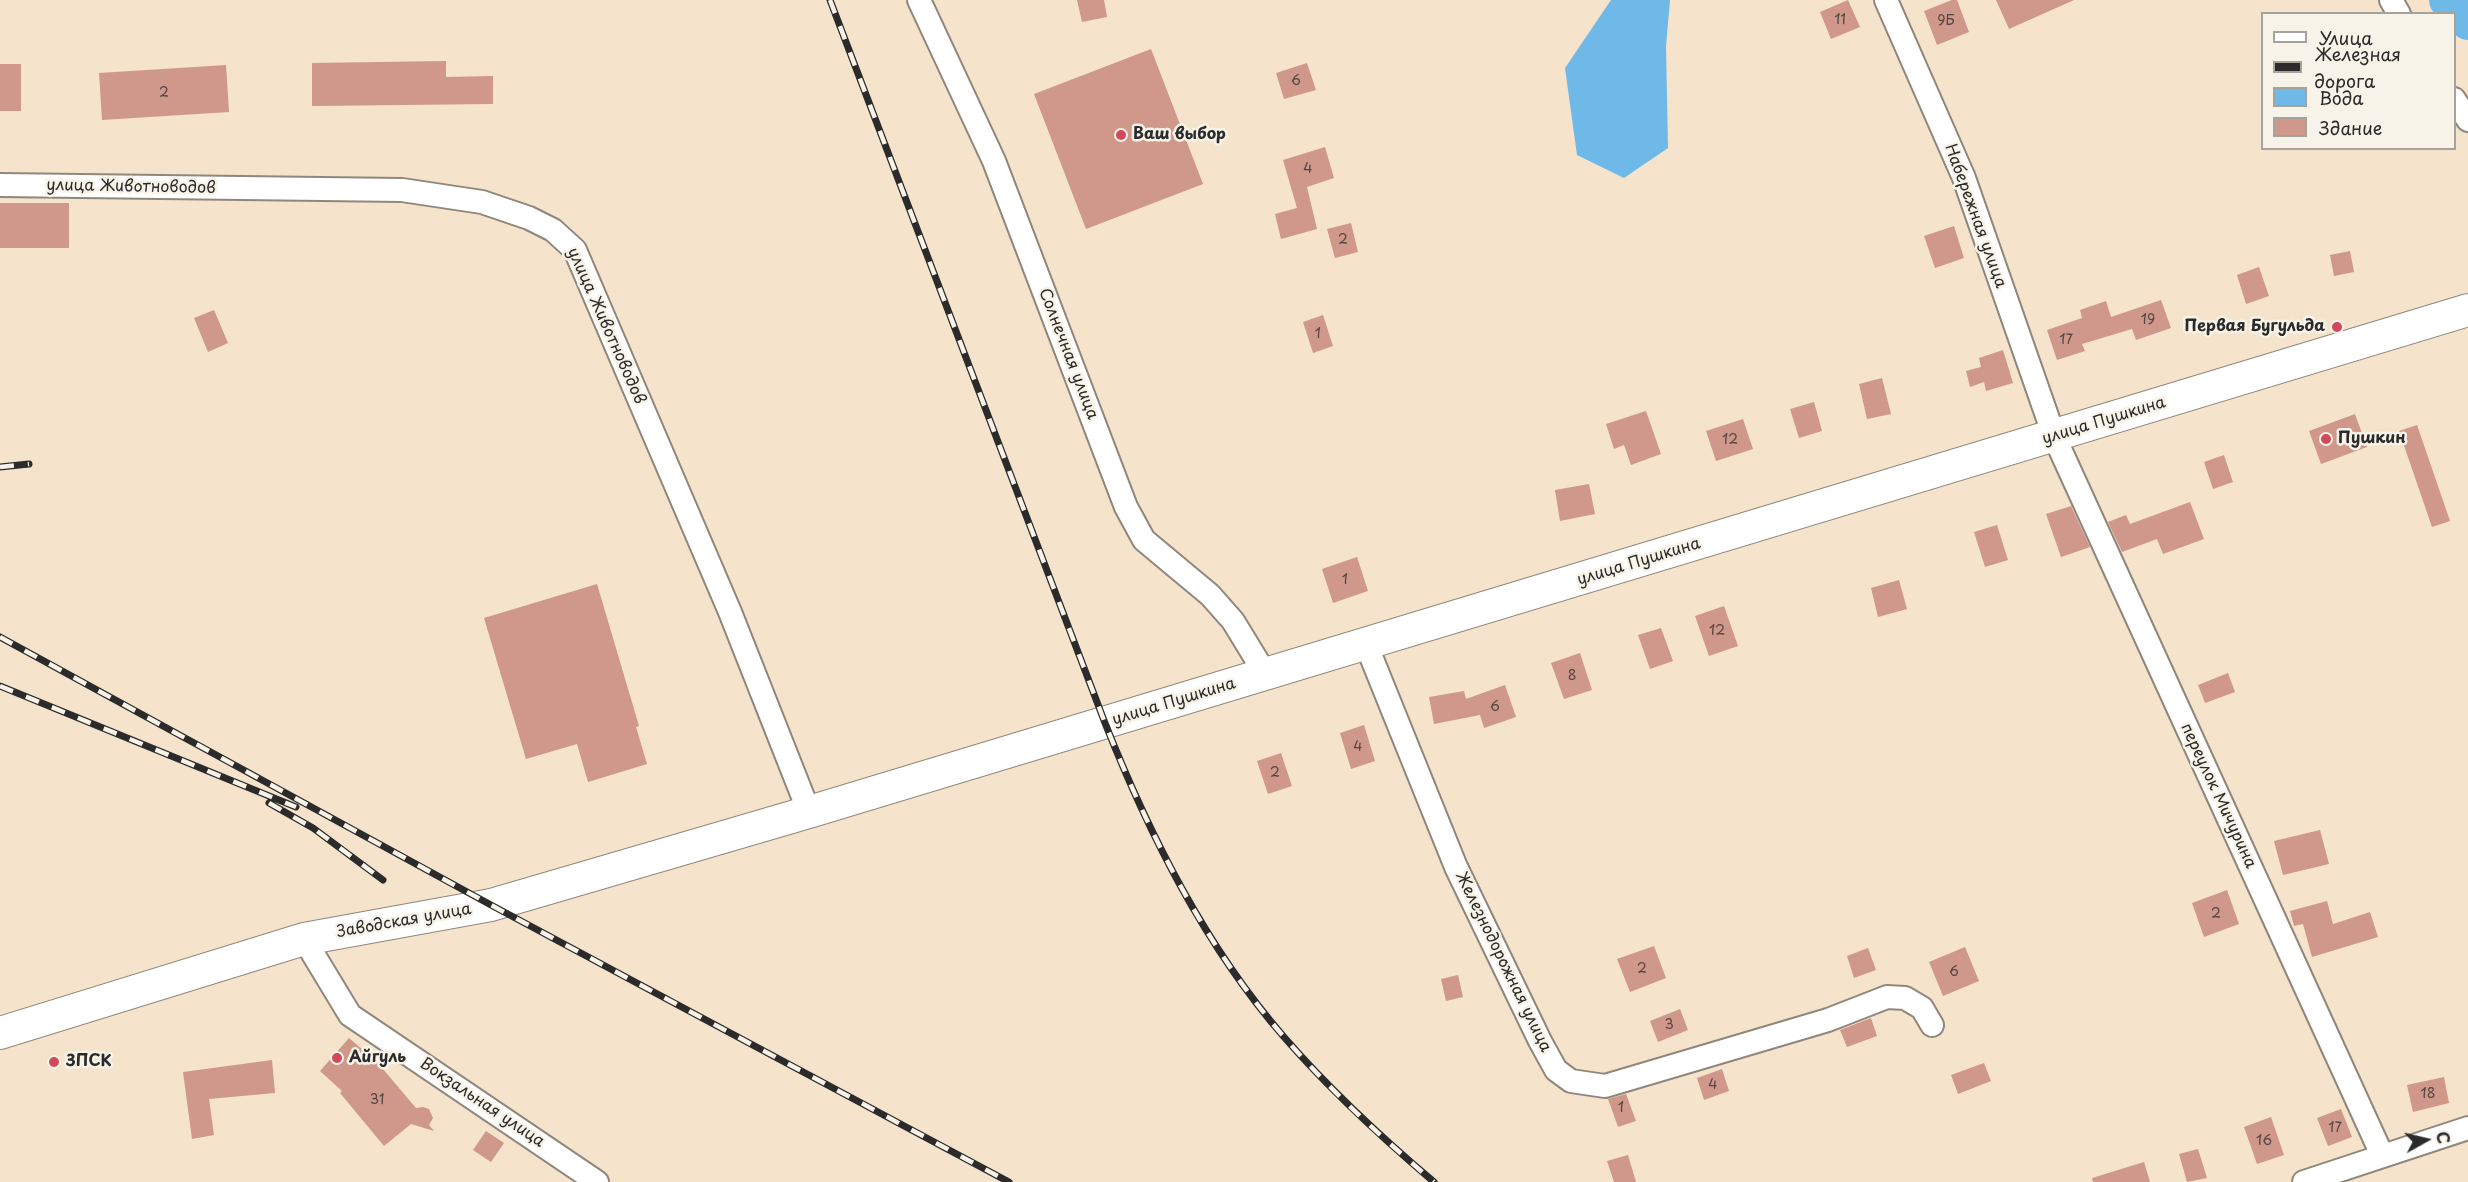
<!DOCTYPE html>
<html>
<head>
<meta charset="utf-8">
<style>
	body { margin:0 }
	#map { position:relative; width:2468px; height:1182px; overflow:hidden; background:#f5e3cc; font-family:"Playpen Sans",sans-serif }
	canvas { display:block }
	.legend { position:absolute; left:2261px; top:12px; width:195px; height:138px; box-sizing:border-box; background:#f7f3e8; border:2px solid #a5a39c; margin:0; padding:8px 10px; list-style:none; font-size:18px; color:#2b2b2b }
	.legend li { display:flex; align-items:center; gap:12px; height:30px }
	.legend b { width:30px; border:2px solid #a5a39c }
	.north { position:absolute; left:2396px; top:1110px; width:60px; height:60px; -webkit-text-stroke:4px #f7f3e8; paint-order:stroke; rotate:82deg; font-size:16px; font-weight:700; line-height:24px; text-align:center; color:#2b2b2b }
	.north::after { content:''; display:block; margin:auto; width:21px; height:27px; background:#2b2b2b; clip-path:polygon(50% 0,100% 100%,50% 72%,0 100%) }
</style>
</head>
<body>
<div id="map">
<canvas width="2468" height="1182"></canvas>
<ul class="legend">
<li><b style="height:8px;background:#fff"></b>Улица</li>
<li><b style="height:8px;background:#2b2b2b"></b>Железная дорога</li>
<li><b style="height:16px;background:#6eb9e7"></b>Вода</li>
<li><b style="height:16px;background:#d0978b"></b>Здание</li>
</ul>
<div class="north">С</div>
</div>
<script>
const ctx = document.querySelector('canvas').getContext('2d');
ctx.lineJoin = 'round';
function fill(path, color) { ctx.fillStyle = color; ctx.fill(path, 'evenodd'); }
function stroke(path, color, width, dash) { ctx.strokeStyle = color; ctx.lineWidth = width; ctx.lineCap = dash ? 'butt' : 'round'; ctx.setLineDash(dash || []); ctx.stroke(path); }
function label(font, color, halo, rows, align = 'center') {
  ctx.font = font + ' "Playpen Sans",sans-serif'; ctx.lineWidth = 5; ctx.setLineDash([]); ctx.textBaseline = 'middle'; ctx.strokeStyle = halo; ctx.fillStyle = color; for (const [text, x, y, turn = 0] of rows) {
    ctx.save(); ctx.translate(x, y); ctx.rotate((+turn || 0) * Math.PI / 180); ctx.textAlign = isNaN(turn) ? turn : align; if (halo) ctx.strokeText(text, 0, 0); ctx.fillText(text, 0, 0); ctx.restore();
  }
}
fill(new Path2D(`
	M1611,0H1670L1666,46L1668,148L1624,178L1577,155L1565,68Z`), '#6eb9e7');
stroke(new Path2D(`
	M2448,0L2468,21`), '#6eb9e7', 38);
fill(new Path2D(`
	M1077,0H1104L1107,17L1082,22Z
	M1848,0L1860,27L1831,39L1820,12Z
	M1952,0H1957L1969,32L1937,45L1924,11Z
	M1996,0H2074L2009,29Z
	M1151,49L1203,184L1086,229L1034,94Z
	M446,61V77L493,76V104L312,106V63Z
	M1307,63L1316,90L1284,99L1276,73Z
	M0,64H21V111H0Z
	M226,65L229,112L102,120L99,73Z
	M1325,147L1334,178L1307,187L1317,229L1281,239L1275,214L1297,208L1283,160Z
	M0,203H69V248H0Z
	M1351,223L1358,252L1335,258L1327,229Z
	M1954,226L1964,258L1935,268L1924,236Z
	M2350,251L2354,272L2334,276L2330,255Z
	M2259,267L2269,296L2246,304L2237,275Z
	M2161,300L2171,328L2136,340L2132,329L2082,344L2085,351L2057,360L2047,330L2082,318L2080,310L2106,301L2111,317Z
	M214,310L228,343L208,352L194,318Z
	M1323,315L1333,346L1313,353L1303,322Z
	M2003,350L2013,383L1986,391L1984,382L1970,387L1966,371L1981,367L1979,358Z
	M1882,378L1891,414L1867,419L1859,384Z
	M1814,402L1822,431L1799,438L1790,409Z
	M1646,411L1661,454L1631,465L1624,445L1614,449L1606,424Z
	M2355,414L2367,447L2321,464L2309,431Z
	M1743,419L1753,449L1716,461L1706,431Z
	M2417,425L2450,521L2432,527L2399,431Z
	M2224,455L2233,482L2213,489L2204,462Z
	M1589,484L1595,514L1560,521L1555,490Z
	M2190,502L2204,539L2163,554L2157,539L2122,552L2108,522L2126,515L2130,524Z
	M2071,506L2090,547L2061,557L2046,514Z
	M1997,525L2008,560L1985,567L1974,532Z
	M1357,557L1368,591L1333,603L1322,569Z
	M1899,580L1907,609L1878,617L1871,588Z
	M597,584L639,726L636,727L647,764L588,782L577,744L526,759L484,618Z
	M1724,606L1738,646L1709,656L1695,616Z
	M1661,628L1673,661L1650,669L1638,635Z
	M1580,653L1592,690L1564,699L1551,663Z
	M2228,673L2235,692L2205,703L2198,685Z
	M1505,685L1516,717L1484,728L1480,715L1434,724L1429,697L1464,691L1466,699Z
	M1364,725L1375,761L1351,769L1340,733Z
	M1281,753L1292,786L1268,794L1257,761Z
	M2320,830L2329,864L2283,875L2274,841Z
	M2227,890L2239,924L2204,937L2192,903Z
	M2327,901L2333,924L2370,912L2378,937L2312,957L2303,924L2294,926L2290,911Z
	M1654,946L1666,978L1630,992L1617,959Z
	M1965,947L1979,981L1943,996L1929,962Z
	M1868,948L1876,970L1854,978L1847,956Z
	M1458,975L1463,997L1446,1001L1441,979Z
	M1680,1009L1688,1030L1658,1042L1650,1021Z
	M1871,1018L1877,1036L1847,1047L1840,1030Z
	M349,1038L377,1062L416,1108L423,1107L429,1109L433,1118L429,1125L434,1131L411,1124L384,1146L340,1093L342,1091L320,1071Z
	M272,1060L275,1093L209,1099L214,1135L192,1139L183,1072Z
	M1984,1063L1991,1081L1958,1094L1951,1075Z
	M1722,1069L1729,1091L1704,1100L1697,1078Z
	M2444,1077L2449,1103L2413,1112L2407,1085Z
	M1626,1094L1636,1121L1618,1127L1608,1099Z
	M2341,1109L2352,1137L2328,1146L2317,1118Z
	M2271,1117L2284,1155L2257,1164L2244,1127Z
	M486,1131L504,1143L491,1162L473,1150Z
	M2198,1149L2207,1178L2187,1182L2179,1154Z
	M1628,1155L1636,1182H1614L1607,1161Z
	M2144,1162L2150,1182H2093L2092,1178Z`), '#d0978b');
const minor = new Path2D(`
	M919,0L994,161L1126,507L1144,540L1210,595L1233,621L1266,675
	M1886,0L1964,178L2054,436L2382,1155
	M2391,0L2399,14
	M2454,99L2468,120
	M0,185L402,190L482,202L529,218L553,230L575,250L730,612L809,812
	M1366,644L1456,867L1540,1041L1556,1070L1571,1081L1605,1086L1828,1020L1887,997L1905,998L1922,1008L1932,1025
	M304,939L350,1015L597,1182
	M2304,1182L2468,1128`);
const secondary = new Path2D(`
	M0,1033L304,939L491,905L809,812L2468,310`);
stroke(minor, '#90877c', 26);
stroke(secondary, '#90877c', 34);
stroke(minor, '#fff', 22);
stroke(secondary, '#fff', 32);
const rail = new Path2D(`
	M830,0L1105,723C1149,834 1205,946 1284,1037C1330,1090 1381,1137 1434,1182
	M0,467L29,464
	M0,637L491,905L1009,1182
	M0,686L296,807
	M269,803L313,828L383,880`);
stroke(rail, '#2b2b2b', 7);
stroke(rail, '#f7f3e8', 4.5, [14]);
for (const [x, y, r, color] of [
	[1121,135,6,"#d1495b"],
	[2337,327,6,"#d1495b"],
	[2326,439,6,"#d1495b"],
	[337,1058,6,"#d1495b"],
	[54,1062,6,"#d1495b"]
]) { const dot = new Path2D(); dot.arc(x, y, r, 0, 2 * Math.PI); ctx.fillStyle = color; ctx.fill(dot); stroke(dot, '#f7f3e8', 2); }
label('14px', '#544643', null, [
	["11",1840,20],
	["9Б",1946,21],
	["6",1296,81],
	["2",164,93],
	["4",1308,169],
	["2",1343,240],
	["19",2148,320],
	["1",1318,334],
	["17",2066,340],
	["12",1730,440],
	["1",1345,580],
	["12",1717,631],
	["8",1572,676],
	["6",1495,707],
	["4",1358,747],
	["2",1275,773],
	["2",2216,914],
	["2",1642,969],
	["6",1954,972],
	["3",1669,1025],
	["4",1713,1085],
	["18",2428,1094],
	["31",377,1100],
	["1",1621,1108],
	["17",2335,1128],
	["16",2264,1141]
]);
label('bold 16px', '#2b2b2b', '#f7f3e8', [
	["Ваш выбор",1133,135],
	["Первая Бугульда",2325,327,"right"],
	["Пушкин",2338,439],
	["Айгуль",349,1058],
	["ЗПСК",66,1062]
], 'left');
label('16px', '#2b2b2b', '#f7f3e8', [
	["улица Животноводов",131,187,1],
	["Набережная улица",1975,216,70],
	["улица Животноводов",606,326,66],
	["Солнечная улица",1068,354,69],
	["улица Пушкина",2104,421,-17],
	["улица Пушкина",1639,562,-17],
	["улица Пушкина",1174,702,-17],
	["переулок Мичурина",2218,796,65],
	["Заводская улица",404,921,-10],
	["Железнодорожная улица",1503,962,64],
	["Вокзальная улица",482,1103,34]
]);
</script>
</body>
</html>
